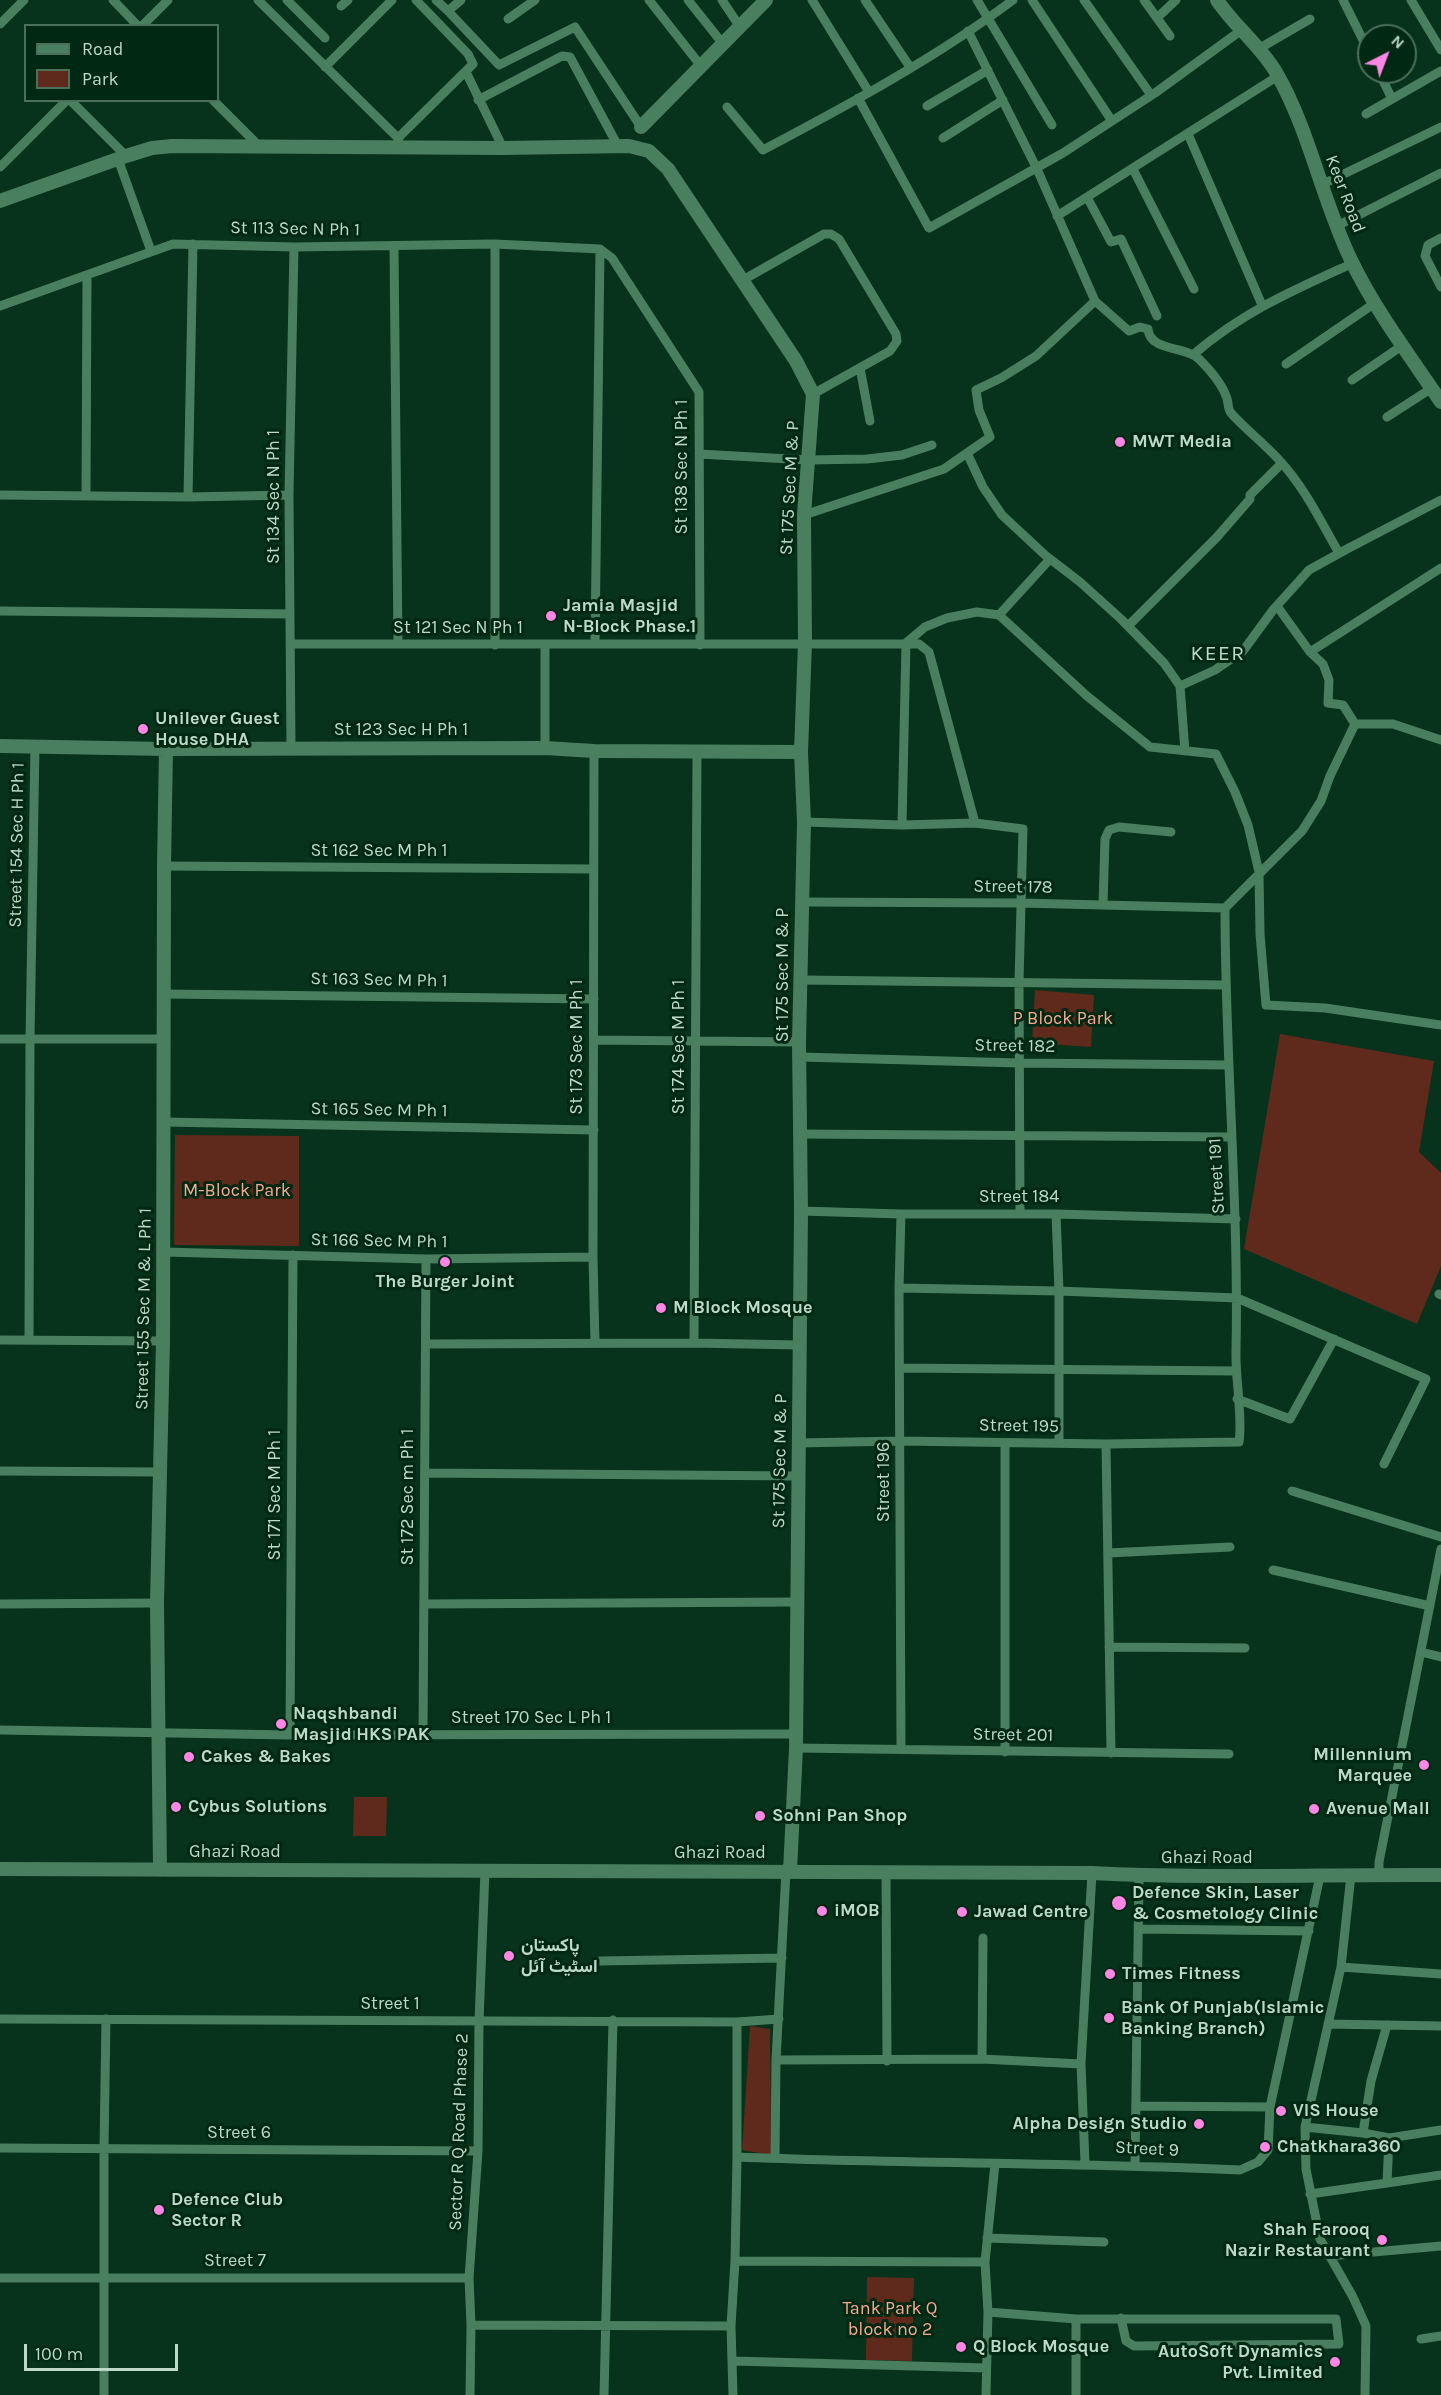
<!DOCTYPE html>
<html>
<head>
<meta charset="utf-8">
<style>
	body { margin:0 }
	#map { position:relative; width:1441px; height:2395px; overflow:hidden; background:#07321b; font-family:Karla,sans-serif }
	canvas { display:block }
	.legend { position:absolute; left:24px; top:24px; width:195px; height:78px; box-sizing:border-box; background:#002812; border:2px solid #4c6f5a; margin:0; padding:8px 10px; list-style:none; font-size:18px; color:#bed9c7 }
	.legend li { display:flex; align-items:center; gap:12px; height:30px }
	.legend b { width:30px; border:2px solid #4c6f5a }
	.north { position:absolute; left:1357px; top:24px; width:60px; height:60px; box-sizing:border-box; background:#002812; border:2px solid #4c6f5a; border-radius:50%; rotate:42deg; font-size:16px; font-weight:700; line-height:24px; text-align:center; color:#bed9c7 }
	.north::after { content:''; display:block; margin:auto; width:21px; height:27px; background:#fc86e3; clip-path:polygon(50% 0,100% 100%,50% 72%,0 100%) }
	.scale { position:absolute; left:24px; top:2344px; width:154px; height:27px; box-sizing:border-box; border:3px solid #bed9c7; border-top:0; padding-left:8px; font-size:18px; line-height:21px; white-space:nowrap; color:#bed9c7; -webkit-text-stroke:4px #002812; paint-order:stroke }
</style>
</head>
<body>
<div id="map">
<canvas width="1441" height="2395"></canvas>
<ul class="legend">
<li><b style="height:8px;background:#497f5e"></b>Road</li>
<li><b style="height:16px;background:#5f2a1c"></b>Park</li>
</ul>
<div class="north">N</div>
<div class="scale">100 m</div>
</div>
<script>
const ctx = document.querySelector('canvas').getContext('2d');
ctx.lineJoin = 'round';
function fill(path, color) { ctx.fillStyle = color; ctx.fill(path, 'evenodd'); }
function stroke(path, color, width, dash) { ctx.strokeStyle = color; ctx.lineWidth = width; ctx.lineCap = dash ? 'butt' : 'round'; ctx.setLineDash(dash || []); ctx.stroke(path); }
function label(font, color, halo, rows, align = 'center') {
  ctx.font = font + ' Karla,Vazirmatn,sans-serif'; ctx.lineWidth = 6; ctx.setLineDash([]); ctx.textBaseline = 'middle'; ctx.strokeStyle = halo; ctx.fillStyle = color; for (const [text, x, y, turn = 0] of rows) {
    ctx.save(); ctx.translate(x, y); ctx.rotate((+turn || 0) * Math.PI / 180); ctx.textAlign = isNaN(turn) ? turn : align; if (halo) ctx.strokeText(text, 0, 0); ctx.fillText(text, 0, 0); ctx.restore();
  }
}
fill(new Path2D(`
	M1035,990L1094,995L1091,1047L1032,1043Z
	M1280,1034L1434,1061L1419,1152L1441,1173V1266L1417,1324L1244,1249Z
	M175,1135L299,1136V1246L174,1245Z
	M354,1797H387L386,1836H353Z
	M750,2026L770,2029L771,2155L742,2150Z
	M867,2277L914,2278L912,2361L866,2360Z`), '#5f2a1c');
stroke(new Path2D(`
	M113,0L138,26
	M258,0L398,138L401,149
	M287,0L325,38
	M436,0L448,11L461,0
	M649,0L701,66
	M688,0L723,44
	M722,0L740,27
	M812,0L869,92
	M865,0L910,67
	M977,0L1052,125
	M1032,0L1112,121
	M1084,0L1151,95
	M1144,0L1170,36
	M1343,0L1369,52
	M1411,0L1441,50
	M341,6L348,0
	M448,11L499,65L575,27L641,127
	M1157,18L1176,0
	M508,19L535,0
	M0,24L24,0
	M142,26L168,0
	M1260,48L1310,19
	M325,67L392,0
	M466,72L503,148
	M1379,72L1392,99L1441,71
	M858,98L929,228L1063,153L1155,93L1243,29
	M70,100L126,156
	M213,100L259,146
	M478,100L562,56L570,57L618,146
	M927,106L988,70
	M727,107L763,150C848,105 936,58 1013,0
	M1366,114L1392,99
	M1188,134L1262,305
	M398,138L473,64L468,54L416,0
	M943,138L1003,100
	M118,159L151,251
	M0,167L67,100
	M1133,169L1194,289
	M1321,185L1441,127
	M1087,197L1111,242L1121,239L1157,316
	M1057,216L1278,76
	M1337,226L1441,173
	M1441,238L1428,245L1425,256L1441,287
	M495,244V645
	M394,246L398,644
	M600,249L612,258L699,392L700,645
	M743,280L824,234H831L839,239L896,334L897,341L890,351L813,394
	M1095,301L1129,331L1140,327L1148,329C1150,352 1186,346 1199,359C1209,369 1221,382 1226,396C1229,401 1227,408 1231,413C1246,430 1265,444 1280,461C1305,488 1321,522 1339,553
	M0,306L173,244L294,247L495,244L600,249
	M1194,354C1244,311 1294,290 1353,263
	M1286,364L1375,303
	M860,368L870,421
	M1352,380L1403,345
	M1387,417L1432,388
	M967,453L983,487L1002,515L1045,555L1080,582L1121,619L1164,663L1180,686L1185,751
	M699,454L808,460L867,459L902,455L932,445
	M0,495L188,497L289,495
	M86,495L87,276
	M188,497L193,244
	M804,515L944,469L990,437L979,410L976,390L1001,378L1036,356L1095,301L1037,169L968,31
	M1277,606L1310,652L1323,664L1329,680L1328,703L1343,705L1355,724
	M0,611L290,614
	M999,615L1050,559
	M1128,626L1217,537L1250,499V495L1282,463
	M595,643L600,249
	M291,644H919L929,652L975,823
	M1310,652L1441,568
	M1180,686L1215,670L1243,651L1273,610L1309,570L1347,549L1441,500
	M1355,724H1393L1441,740
	M291,748L289,495L294,247
	M545,748V644
	M594,751L593,1257L595,1343
	M804,822L902,825L975,823L1023,829L1019,982L1020,1213
	M902,825L906,643L925,627L947,618L977,612L999,615L1087,696L1150,747L1216,754L1235,792L1248,825L1259,872L1260,934L1266,1005L1325,1008L1441,1025
	M164,866L593,869
	M801,902L1021,903L1225,908
	M1103,905L1105,839L1109,830L1119,827L1171,832
	M1225,908L1302,831L1321,801L1330,776L1355,724
	M802,980L1225,985
	M164,994L594,999
	M0,1039H163
	M594,1040L799,1042
	M800,1057L1019,1063L1228,1065
	M164,1122L594,1130
	M800,1134L1231,1137
	M801,1211L901,1214H1056L1236,1219
	M901,1214L899,1288L901,1749
	M1056,1214L1059,1291V1443
	M164,1252L426,1259L593,1257
	M899,1288L1059,1291L1237,1298L1426,1379L1384,1464
	M1439,1294L1441,1295
	M0,1340L163,1341
	M29,1340L30,1039L35,746
	M694,1343L697,752
	M426,1344L694,1343L799,1345
	M900,1368L1235,1371
	M1237,1399L1290,1419L1334,1339
	M798,1443L900,1441L1106,1444L1239,1442C1243,1417 1235,1378 1236,1351C1239,1203 1225,1056 1225,908
	M1005,1443V1752
	M1106,1444L1111,1753
	M0,1471L158,1472
	M425,1473L797,1476
	M1292,1491L1441,1537
	M1108,1553L1230,1547
	M1273,1570L1430,1606
	M0,1604L157,1603
	M424,1604L796,1602
	M1109,1647L1245,1648
	M1421,1652L1441,1657
	M0,1730L290,1735L795,1734
	M290,1735L293,1255
	M423,1735L426,1259
	M796,1748L1229,1754
	M886,1872L887,2061
	M1379,1874V1862L1441,1549
	M1351,1875L1341,1967L1305,2127L1306,2169L1320,2239L1353,2297L1366,2326L1365,2395
	M1139,1929L1309,1931
	M600,1961L782,1958
	M1341,1967L1441,1974
	M0,2019L737,2022L779,2019
	M1328,2024L1441,2026
	M982,2059L983,1938
	M776,2060L982,2059L1081,2064
	M1137,2106L1270,2107
	M1305,2127L1363,2133L1389,2138L1441,2130
	M1363,2133L1371,2081L1387,2025
	M1389,2138L1387,2183L1441,2175
	M0,2148L478,2151
	M737,2157C905,2164 1072,2162 1240,2170L1258,2162L1268,2150L1270,2107L1320,1876
	M775,2158L776,2060L786,1871
	M1085,2163L1081,2064L1092,1873
	M1135,2165L1139,1875
	M1310,2194L1387,2183
	M987,2238L1104,2242
	M1329,2256L1441,2246
	M735,2261L985,2262
	M0,2278H469
	M988,2312L1076,2319H1336L1339,2344L1134,2346L1126,2341L1121,2318
	M1076,2319V2395
	M471,2325L731,2326
	M1421,2339L1441,2336
	M734,2361L986,2368
	M104,2395V2149L106,2019
	M470,2395L471,2325L469,2278L478,2151L479,2021L485,1871
	M604,2395L613,2020
	M733,2395L731,2326L735,2261L737,2157V2022
	M986,2395L988,2312L985,2262L995,2164`), '#497f5e', 9);
stroke(new Path2D(`
	M1217,0C1235,27 1261,46 1277,74C1310,132 1322,200 1351,260C1375,310 1410,356 1441,402
	M641,127L766,0
	M0,201L126,156L152,148L172,146L503,148L629,146L649,151L668,169L796,361L813,394L804,515L805,643L801,752L804,822L799,1042L801,1211L796,1748L790,1871
	M0,746L166,749L545,748L594,751L801,752
	M0,1869L1092,1873C1208,1879 1325,1874 1441,1875
	M160,1870L157,1603L163,1341L164,866L166,749`), '#497f5e', 14);
for (const [x, y, r, color] of [
	[1120,442,6,"#fc86e3"],
	[551,616,6,"#fc86e3"],
	[143,729,6,"#fc86e3"],
	[445,1262,6,"#fc86e3"],
	[661,1308,6,"#fc86e3"],
	[281,1724,6,"#fc86e3"],
	[189,1757,6,"#fc86e3"],
	[1424,1765,6,"#fc86e3"],
	[176,1807,6,"#fc86e3"],
	[1314,1809,6,"#fc86e3"],
	[760,1816,6,"#fc86e3"],
	[1119,1903,8,"#fc86e3"],
	[822,1911,6,"#fc86e3"],
	[962,1912,6,"#fc86e3"],
	[509,1956,6,"#fc86e3"],
	[1110,1974,6,"#fc86e3"],
	[1109,2018,6,"#fc86e3"],
	[1281,2111,6,"#fc86e3"],
	[1199,2124,6,"#fc86e3"],
	[1265,2147,6,"#fc86e3"],
	[159,2210,6,"#fc86e3"],
	[1382,2240,6,"#fc86e3"],
	[961,2347,6,"#fc86e3"],
	[1335,2362,6,"#fc86e3"]
]) { const dot = new Path2D(); dot.arc(x, y, r, 0, 2 * Math.PI); ctx.fillStyle = color; ctx.fill(dot); stroke(dot, '#002812', 2); }
label('18px', '#bed9c7', '#002812', [
	["Keer Road",1345,194,69],
	["St 113 Sec N Ph 1",295,229,1],
	["St 138 Sec N Ph 1",682,467,-90],
	["St 175 Sec M & P",790,488,-87],
	["St 134 Sec N Ph 1",274,497,-90],
	["St 121 Sec N Ph 1",458,628],
	["St 123 Sec H Ph 1",401,730],
	["Street 154 Sec H Ph 1",17,845,-89],
	["St 162 Sec M Ph 1",379,851],
	["Street 178",1013,887,1],
	["St 175 Sec M & P",783,975,-90],
	["St 163 Sec M Ph 1",379,980,1],
	["Street 182",1015,1046,1],
	["St 173 Sec M Ph 1",577,1047,-90],
	["St 174 Sec M Ph 1",679,1047,-90],
	["St 165 Sec M Ph 1",379,1110,1],
	["Street 191",1217,1176,-93],
	["Street 184",1019,1197],
	["St 166 Sec M Ph 1",379,1241,1],
	["Street 155 Sec M & L Ph 1",144,1309,-89],
	["Street 195",1019,1426,1],
	["St 175 Sec M & P",780,1461,-89],
	["Street 196",884,1482,-90],
	["St 171 Sec M Ph 1",275,1495,-90],
	["St 172 Sec m Ph 1",408,1497,-90],
	["Street 170 Sec L Ph 1",531,1718],
	["Street 201",1013,1735,1],
	["Ghazi Road",235,1852],
	["Ghazi Road",720,1853],
	["Ghazi Road",1207,1858],
	["Street 1",390,2004],
	["Sector R Q Road Phase 2",459,2132,-88],
	["Street 6",239,2133],
	["Street 9",1147,2149,3],
	["Street 7",235,2261]
]);
label('bold 18px', '#bed9c7', '#002812', [
	["MWT Media",1132,442],
	["Jamia Masjid",563,606],
	["N-Block Phase.1",563,627],
	["Unilever Guest",155,719],
	["House DHA",155,740],
	["The Burger Joint",445,1282,"center"],
	["M Block Mosque",673,1308],
	["Naqshbandi",293,1714],
	["Masjid HKS PAK",293,1735],
	["Millennium",1412,1755,"right"],
	["Marquee",1412,1776,"right"],
	["Cakes & Bakes",201,1757],
	["Cybus Solutions",188,1807],
	["Avenue Mall",1326,1809],
	["Sohni Pan Shop",772,1816],
	["Defence Skin, Laser",1132,1893],
	["& Cosmetology Clinic",1132,1914],
	["iMOB",834,1911],
	["Jawad Centre",974,1912],
	["پاکستان",521,1946],
	["اسٹیٹ آئل",521,1967],
	["Times Fitness",1122,1974],
	["Bank Of Punjab(Islamic",1121,2008],
	["Banking Branch)",1121,2029],
	["VIS House",1293,2111],
	["Alpha Design Studio",1187,2124,"right"],
	["Chatkhara360",1277,2147],
	["Defence Club",171,2200],
	["Sector R",171,2221],
	["Shah Farooq",1370,2230,"right"],
	["Nazir Restaurant",1370,2251,"right"],
	["Q Block Mosque",973,2347],
	["AutoSoft Dynamics",1323,2352,"right"],
	["Pvt. Limited",1323,2373,"right"]
], 'left');
label('18px', '#fba992', '#002812', [
	["P Block Park",1063,1019],
	["M-Block Park",237,1191],
	["Tank Park Q",890,2309],
	["block no 2",890,2330]
]);
ctx.letterSpacing = '1.5px';
label('21px', '#bed9c7', '#002812', [
	["KEER",1218,654]
]);
ctx.letterSpacing = '0px';
</script>
</body>
</html>
